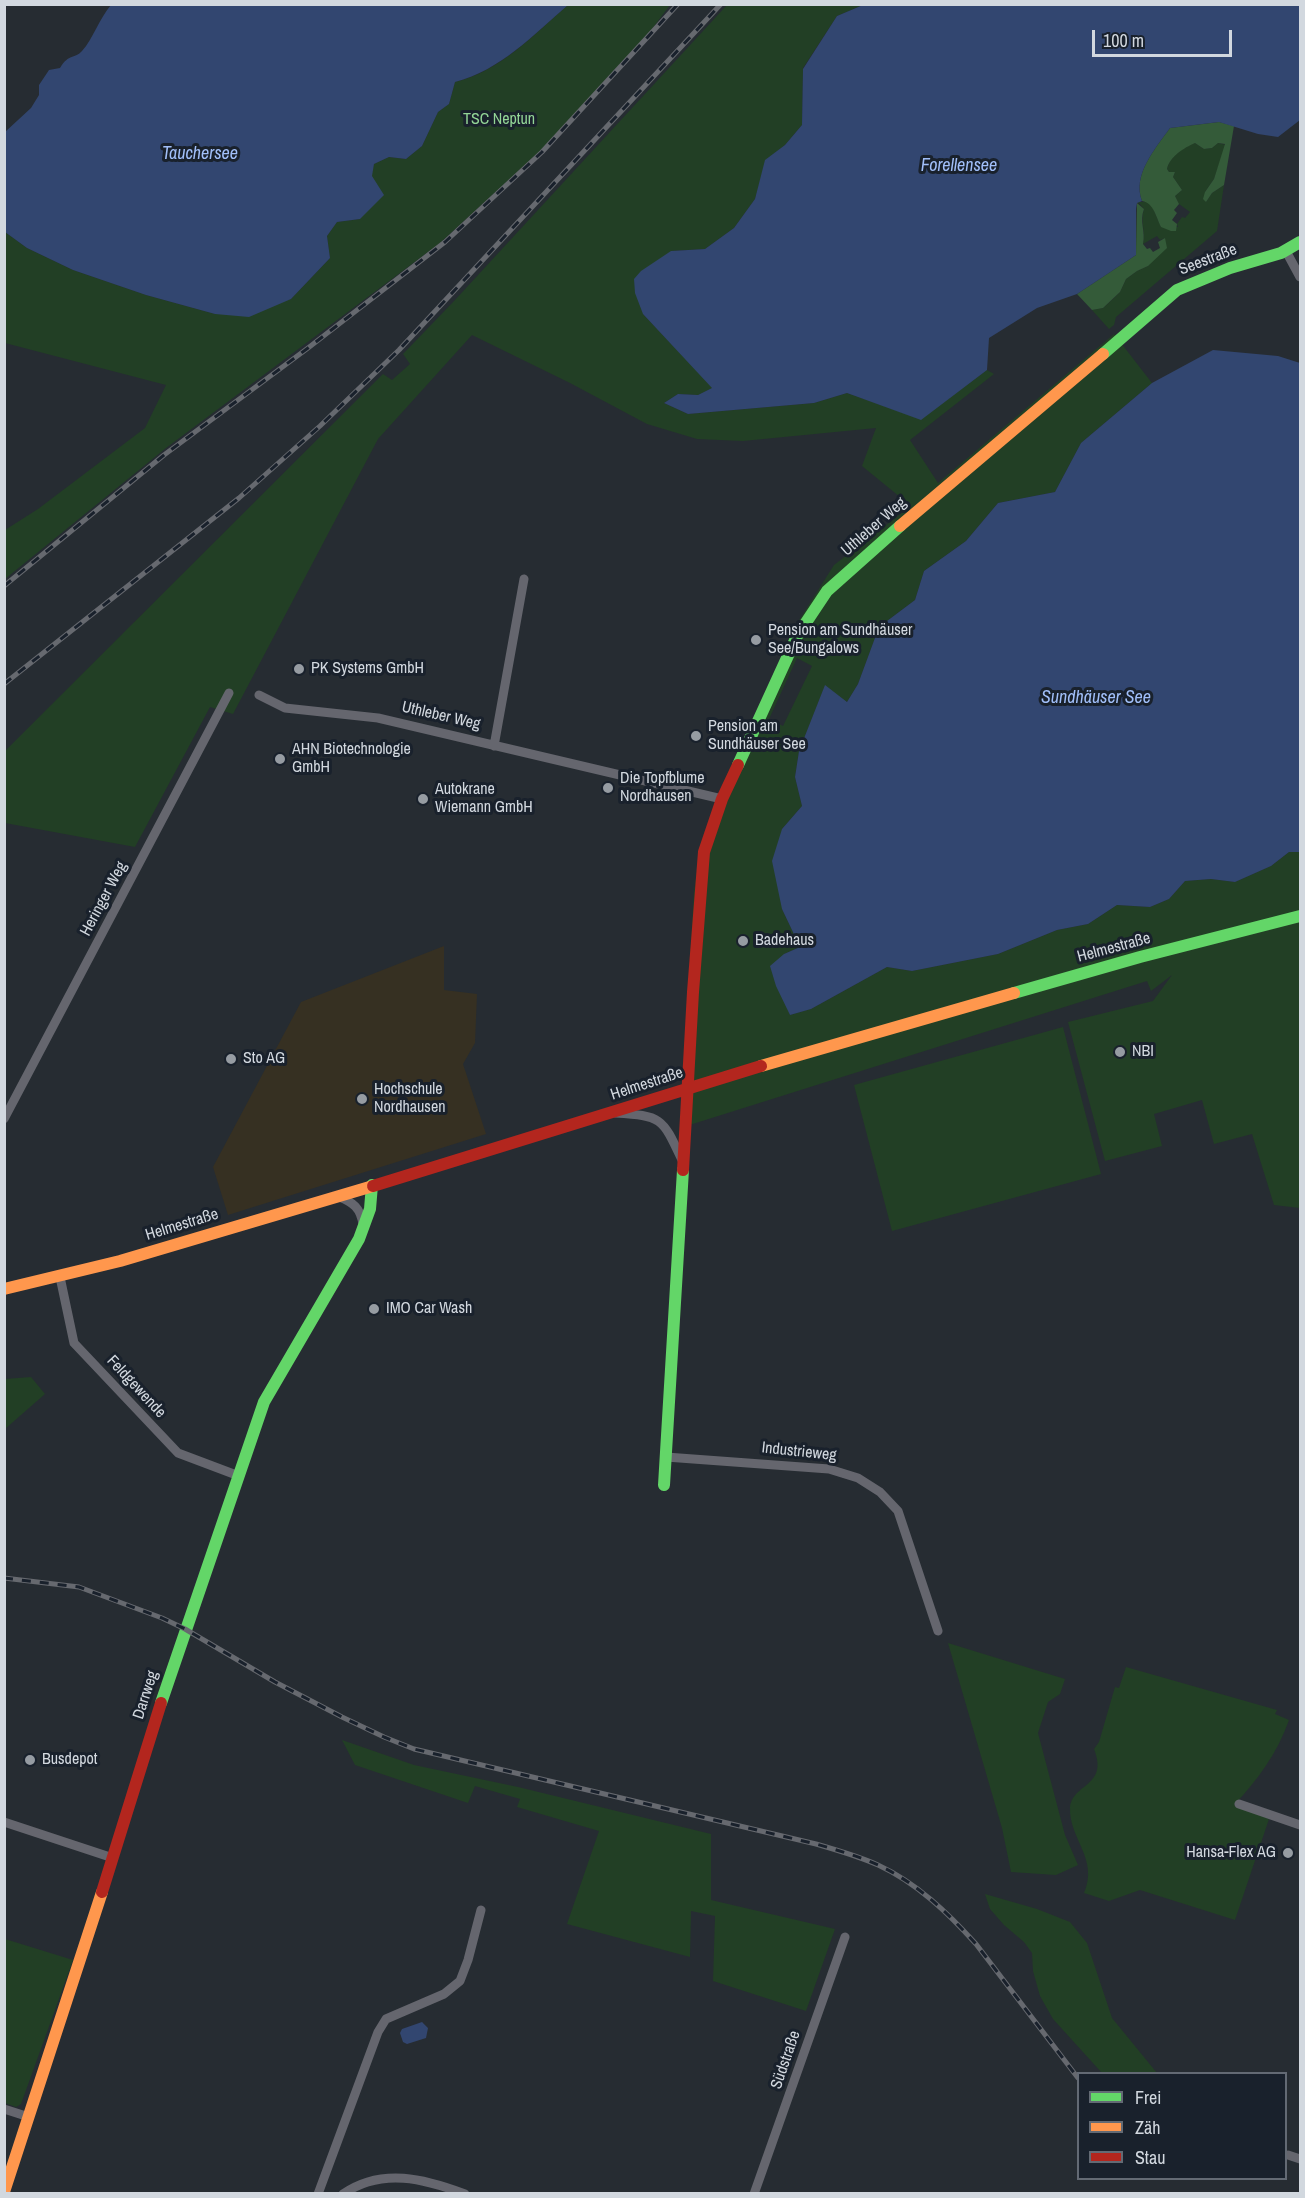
<!DOCTYPE html>
<html>
<head>
<meta charset="utf-8">
<style>
	body { margin:0 }
	#map { position:relative; width:1305px; height:2198px; overflow:hidden; background:#262c32; font-family:"Archivo Narrow",sans-serif }
	canvas { display:block }
	.frame { position:absolute; inset:0; border:6px solid #d2d8df; pointer-events:none }
	.legend { position:absolute; left:1077px; top:2072px; width:210px; height:108px; box-sizing:border-box; background:#19212c; border:2px solid #636a74; margin:0; padding:8px 10px; list-style:none; font-size:18px; color:#d2d8df }
	.legend li { display:flex; align-items:center; gap:12px; height:30px }
	.legend b { width:30px; border:2px solid #636a74 }
	.scale { position:absolute; left:1092px; top:30px; width:140px; height:27px; box-sizing:border-box; border:3px solid #d2d8df; border-top:0; padding-left:8px; font-size:18px; line-height:21px; white-space:nowrap; color:#d2d8df; -webkit-text-stroke:4px #19212c; paint-order:stroke }
</style>
</head>
<body>
<div id="map">
<canvas width="1305" height="2198"></canvas>
<div class="frame"></div>
<ul class="legend">
<li><b style="height:8px;background:#63d668"></b>Frei</li>
<li><b style="height:8px;background:#ff974d"></b>Zäh</li>
<li><b style="height:8px;background:#b3261e"></b>Stau</li>
</ul>
<div class="scale">100 m</div>
</div>
<script>
const ctx = document.querySelector('canvas').getContext('2d');
ctx.lineJoin = 'round';
function fill(path, color) { ctx.fillStyle = color; ctx.fill(path, 'evenodd'); }
function stroke(path, color, width, dash) { ctx.strokeStyle = color; ctx.lineWidth = width; ctx.lineCap = dash ? 'butt' : 'round'; ctx.setLineDash(dash || []); ctx.stroke(path); }
function label(font, color, halo, rows, align = 'center') {
  ctx.font = font + ' "Archivo Narrow",sans-serif'; ctx.lineWidth = 6; ctx.setLineDash([]); ctx.textBaseline = 'middle'; ctx.strokeStyle = halo; ctx.fillStyle = color; for (const [text, x, y, turn = 0] of rows) {
    ctx.save(); ctx.translate(x, y); ctx.rotate((+turn || 0) * Math.PI / 180); ctx.textAlign = isNaN(turn) ? turn : align; if (halo) ctx.strokeText(text, 0, 0); ctx.fillText(text, 0, 0); ctx.restore();
  }
}
fill(new Path2D(`
	M444,946V990L477,994L475,1043L463,1064L486,1134L228,1215L213,1167L301,1002Z`), '#363022');
fill(new Path2D(`
	M568,5H670L652,29L540,151L440,243L166,448L5,579V530L38,509L145,428L166,385L5,343V232L27,248L73,270L146,295L215,314L291,299L330,258L327,236L337,222L360,219L374,164L389,157L406,159L422,146L438,112L449,104L455,82C501,71 533,35 568,5Z
	M727,5H863L837,16L803,68L802,125L785,145L766,160L755,199L734,228L705,249L671,251L643,314L713,388L698,395L678,394L664,403L688,414L814,403L847,393L921,419L987,370L994,374L910,440L938,483L1114,334L1152,383L1081,443L1055,492L998,503L966,541L924,571L915,600L879,627L858,684L847,702L825,686L799,751L795,777L802,806L782,829V909L800,947L784,954L790,1015L811,1009L887,967L912,971L998,954L1057,930L1088,924L1117,905L1150,907L1169,899L1185,881L1211,879L1235,882L1271,866L1289,852H1300V1208L1274,1205L1252,1134L1214,1144L1202,1100L1154,1114L1162,1146L1105,1161L1068,1022L1153,1001L1172,975L1151,991L1147,981L680,1128L694,892L701,843L725,779L796,625L834,565L911,506L862,466L876,428L743,441L697,439L647,424L570,383L472,335L378,439L233,714L210,707L135,847L5,823V751L383,374L392,380L410,364L403,354L455,300ZM797,658L812,666L783,726L769,719Z
	M1195,143L1204,149L1212,148L1218,143L1226,145L1214,179L1205,192L1206,202L1212,193L1224,185L1217,231L1116,317L1114,325L1109,329L1092,310L1103,308L1113,299L1120,292L1126,279L1137,271L1148,266L1165,242V238L1160,240L1157,236L1143,244C1146,231 1140,222 1144,209L1138,202H1148L1153,208L1161,227H1178L1177,224L1182,217L1185,218L1190,212L1179,204L1175,196L1182,190L1173,177L1175,172H1169L1167,169C1170,156 1184,147 1195,143Z
	M1063,1027L1101,1174L892,1231L854,1085Z
	M31,1377L45,1394L5,1429V1379Z
	M948,1643L1065,1679L1060,1694L1048,1702L1038,1733L1065,1835L1078,1865L1056,1875L1011,1872L1002,1828Z
	M1126,1667L1277,1710L1275,1714L1289,1720C1278,1752 1257,1781 1234,1805L1269,1819L1235,1920L1140,1890L1109,1901L1084,1893C1099,1859 1069,1839 1070,1808C1072,1783 1109,1787 1094,1749L1099,1742L1115,1687L1119,1688Z
	M342,1740L414,1765L518,1787L711,1834V1900L835,1929L806,2011L713,1981L715,1916L691,1911L690,1957L567,1924L599,1831L517,1807L520,1799L475,1786L468,1803L355,1765Z
	M985,1894L1037,1909L1070,1922L1087,1943L1112,2018L1157,2073H1102L1053,2019L1040,1996L1033,1971L1032,1953L1024,1942L1004,1925L990,1909Z
	M5,1939L73,1960L21,2104L16,2107L5,2103Z`), '#223f25');
fill(new Path2D(`
	M1219,122L1234,126L1224,185L1212,193L1206,202L1203,199L1205,192L1214,179L1225,144L1218,143L1212,148L1204,149L1195,143C1184,148 1170,156 1167,169L1169,172H1175L1173,177L1182,190L1175,196L1179,204L1174,210L1177,213L1172,220L1177,224L1176,231H1171L1161,227C1156,217 1154,203 1142,201C1132,175 1155,149 1170,128Z
	M1137,203L1144,209C1139,222 1146,231 1143,244L1147,249L1150,248L1153,252L1160,248L1158,242L1165,238L1167,248L1148,266L1137,271L1126,279L1120,292L1103,308L1092,310L1077,294L1136,255Z`), '#345b39');
fill(new Path2D(`
	M111,5V4L568,5C533,35 501,70 455,82L449,104L438,112L422,146L406,159L389,157L374,164L372,176L384,195L360,219L337,222L327,236L330,258L291,299L249,317L215,314L146,295L73,270L27,248L5,232V132L31,108L39,95V85L49,70L60,68C69,53 75,59 82,51C93,39 99,19 111,5Z
	M863,5H1300V120L1278,137L1258,134L1219,122L1170,128C1155,149 1132,175 1142,201L1137,203L1136,209V255L1077,294L1037,308L989,338L987,370L921,420L847,393L814,403L688,414L664,403L678,394L698,395L712,388L643,314L635,293L634,279L641,271L671,251L705,249L734,228L755,199L765,160L785,145L802,125L803,69L837,16Z
	M1213,350L1278,356L1300,363V852H1289L1271,866L1235,882L1211,879L1185,881L1169,899L1150,907L1117,905L1088,924L1057,930L998,954L912,971L887,967L811,1009L790,1015L776,986L770,966L784,954L800,947L782,909L772,861L782,829L802,806L795,777L799,751L825,685L847,702L858,684L879,627L915,600L924,571L966,541L998,503L1055,492L1081,443L1152,383Z
	M422,2022L428,2028L426,2038L407,2044L403,2042L400,2033L402,2029Z`), '#324670');
stroke(new Path2D(`
	M1287,253L1300,277
	M259,695L285,708L378,718L722,799
	M494,746L524,579
	M615,1113C662,1116 662,1117 682,1160
	M4,1119L229,693
	M337,1196C353,1202 361,1208 363,1225
	M60,1277L74,1343L178,1453L239,1476
	M666,1457L829,1469L858,1478L880,1492L898,1511L938,1631
	M1239,1804L1300,1825
	M4,1822L113,1858
	M4,2109L29,2117
	M1288,2155L1300,2159
	M318,2194L378,2032L386,2019L444,1994L460,1981L468,1960L481,1910
	M343,2194C382,2167 425,2179 465,2194
	M754,2194L845,1937`), '#65666e', 9);
stroke(new Path2D(`
	M1103,354L1177,290L1230,268L1281,253L1300,242
	M738,765L797,636L827,591L900,526
	M1014,993L1140,957L1300,916
	M664,1485L683,1170
	M161,1703L264,1402L359,1239L370,1209L372,1185`), '#63d668', 12);
stroke(new Path2D(`
	M900,526L1103,354
	M761,1066L1014,993
	M4,1289L120,1261L373,1186
	M4,2192L102,1892`), '#ff974d', 12);
stroke(new Path2D(`
	M683,1170L693,992L704,852L722,799L738,765
	M373,1186L761,1066
	M102,1892L161,1703`), '#b3261e', 12);
const rail = new Path2D(`
	M4,586L164,455L308,348L445,242L542,152L678,4
	M4,684L239,498L320,426L399,350L721,4
	M4,1578L79,1587L162,1618L185,1629L275,1682L342,1717L384,1737L414,1749L816,1844C837,1850 858,1856 878,1865C917,1883 948,1913 976,1944L1078,2078`);
stroke(rail, '#66696f', 5);
stroke(rail, '#19212c', 3, [9]);
for (const [x, y, r, color] of [
	[756,640,6,"#969ca2"],
	[299,669,6,"#969ca2"],
	[696,736,6,"#969ca2"],
	[280,759,6,"#969ca2"],
	[608,788,6,"#969ca2"],
	[423,799,6,"#969ca2"],
	[743,941,6,"#969ca2"],
	[1120,1052,6,"#969ca2"],
	[231,1059,6,"#969ca2"],
	[362,1099,6,"#969ca2"],
	[374,1309,6,"#969ca2"],
	[30,1760,6,"#969ca2"],
	[1288,1853,6,"#969ca2"]
]) { const dot = new Path2D(); dot.arc(x, y, r, 0, 2 * Math.PI); ctx.fillStyle = color; ctx.fill(dot); stroke(dot, '#19212c', 2); }
label('16px', '#93d596', '#19212c', [
	["TSC Neptun",499,120]
]);
label('16px', '#d2d8df', '#19212c', [
	["Seestraße",1208,260,-21],
	["Uthleber Weg",874,527,-41],
	["Uthleber Weg",441,716,13],
	["Heringer Weg",104,899,-62],
	["Helmestraße",1114,948,-15],
	["Helmestraße",647,1084,-18],
	["Helmestraße",182,1225,-17],
	["Feldgewende",136,1387,47],
	["Industrieweg",799,1452,6],
	["Darrweg",146,1695,-72],
	["Südstraße",786,2060,-71]
]);
label('16px', '#d2d8df', '#19212c', [
	["Pension am Sundhäuser",768,631],
	["See/Bungalows",768,649],
	["PK Systems GmbH",311,669],
	["Pension am",708,727],
	["Sundhäuser See",708,745],
	["AHN Biotechnologie",292,750],
	["GmbH",292,768],
	["Die Topfblume",620,779],
	["Nordhausen",620,797],
	["Autokrane",435,790],
	["Wiemann GmbH",435,808],
	["Badehaus",755,941],
	["NBI",1132,1052],
	["Sto AG",243,1059],
	["Hochschule",374,1090],
	["Nordhausen",374,1108],
	["IMO Car Wash",386,1309],
	["Busdepot",42,1760],
	["Hansa-Flex AG",1276,1853,"right"]
], 'left');
label('italic 18px', '#a1bff9', '#19212c', [
	["Tauchersee",200,154],
	["Forellensee",959,166],
	["Sundhäuser See",1096,698]
]);
</script>
</body>
</html>
